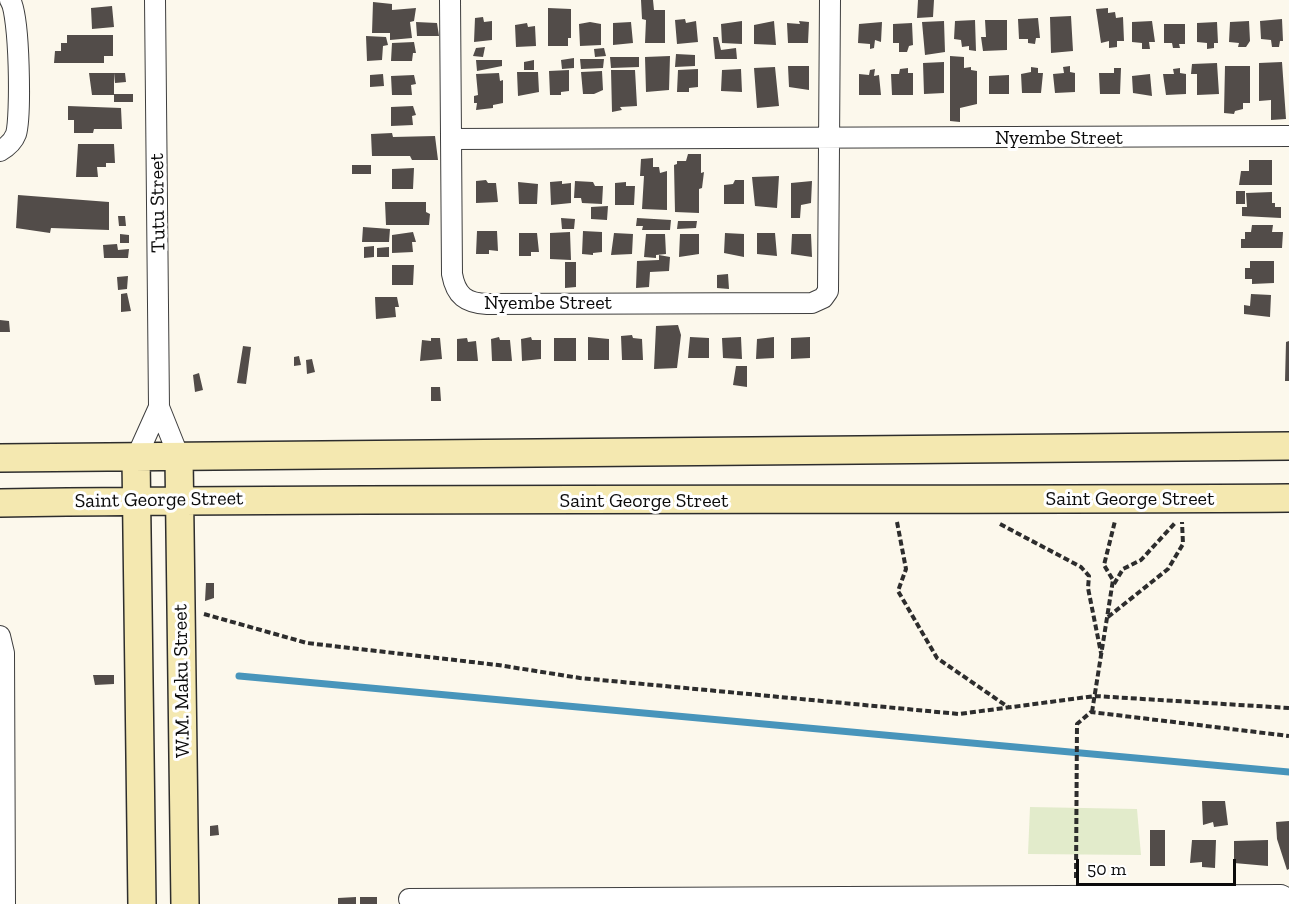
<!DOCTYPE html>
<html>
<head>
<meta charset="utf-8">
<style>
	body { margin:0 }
	#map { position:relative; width:1289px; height:904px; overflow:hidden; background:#fcf8ec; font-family:"Zilla Slab",serif }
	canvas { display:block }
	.scale { position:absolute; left:1076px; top:859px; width:160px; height:27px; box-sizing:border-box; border:3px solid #0b0b0b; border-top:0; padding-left:8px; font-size:18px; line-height:21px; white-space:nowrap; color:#0b0b0b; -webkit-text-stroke:4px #fff; paint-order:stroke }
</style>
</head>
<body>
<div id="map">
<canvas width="1289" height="904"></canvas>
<div class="scale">50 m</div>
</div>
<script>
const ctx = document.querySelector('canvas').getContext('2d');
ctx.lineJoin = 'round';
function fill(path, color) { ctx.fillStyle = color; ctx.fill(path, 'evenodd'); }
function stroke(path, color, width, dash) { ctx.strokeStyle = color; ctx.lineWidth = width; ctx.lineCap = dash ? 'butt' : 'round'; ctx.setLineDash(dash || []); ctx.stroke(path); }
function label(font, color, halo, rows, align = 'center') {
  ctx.font = font + ' "Zilla Slab",serif'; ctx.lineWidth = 6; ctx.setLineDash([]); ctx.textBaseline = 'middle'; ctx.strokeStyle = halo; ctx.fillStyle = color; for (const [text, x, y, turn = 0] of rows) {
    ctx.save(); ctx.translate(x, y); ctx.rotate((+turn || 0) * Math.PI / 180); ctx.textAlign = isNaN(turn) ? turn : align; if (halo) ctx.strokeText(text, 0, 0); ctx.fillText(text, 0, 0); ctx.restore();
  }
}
fill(new Path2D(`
	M1030,807L1137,809L1141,855L1028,854Z`), '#e2ebcb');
stroke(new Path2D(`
	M239,676L1289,772`), '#4895bb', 7);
fill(new Path2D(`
	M641,0H653L654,10H665V43H645L646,20L642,19Z
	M918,0H934L933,17L917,18Z
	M373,2L392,4V10L416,8L414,21L410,22L412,38L390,40V33H372Z
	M112,6L114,27L92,29L91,8Z
	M548,8L571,9V38H568V46H548Z
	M1108,8V13L1115,12L1116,18L1123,17L1124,41H1117V47L1109,48V41L1101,43L1096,9Z
	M1071,16L1073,51L1051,53L1050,17Z
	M483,17L484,22L492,21V40L474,42L475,18Z
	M1038,18L1040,38H1036L1035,44L1028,43V39H1019L1018,19Z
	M685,19L686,23L696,21L698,42L677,44L675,20Z
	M1282,19L1283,41H1280L1279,47H1272L1271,40L1261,39L1260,21Z
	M975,20L976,51L969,50V46L962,47L961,40L954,39L955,21Z
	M985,20H1007V50L983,51L981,37H986Z
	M742,21V44L722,43L721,24Z
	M774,21L776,45L754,44V25Z
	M799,21L809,22L808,43H788L787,23L800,24Z
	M944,21L945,52L925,55L922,22Z
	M1152,21L1155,42H1149L1150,49H1142V43L1132,42V22Z
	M1249,21L1250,41L1246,47H1238L1239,43L1229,42L1230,22Z
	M416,22L437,23L439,36H417Z
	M590,22L601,24V45L580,46L579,24Z
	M631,22L633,43L613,45V23Z
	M882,22L881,42L875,40L874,48L870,49V44L858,43L859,24Z
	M1217,22L1218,43H1214V48L1207,49V43L1197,42V23Z
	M527,23L528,27L535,26L536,46L516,47L515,25Z
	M912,23L913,45L909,46L907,52H899V43H893V24Z
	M1164,24H1185V44H1179L1180,48H1173L1172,43H1164Z
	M67,35H113V56H104V63H54L55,51H61V43H67Z
	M366,36L386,37L388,45L383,46L382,60L367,61Z
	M713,37H718L721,50L736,48L737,59H715Z
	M414,42L416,53H413L412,61H391L392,43Z
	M485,47L483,57L473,56L476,48Z
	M604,48L606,56L595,57L594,49Z
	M676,54L695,55V66L675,67Z
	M670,56L669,90L646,92L645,57Z
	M950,56L964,57V68L971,67V70L977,71V104L960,108V122L950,121Z
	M610,57H639V67L611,68Z
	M574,58V68L562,69L561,60Z
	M580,59H604L603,68L581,69Z
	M476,60H502V66L477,71Z
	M534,60V70H524V62Z
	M944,62V93L924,94L923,63Z
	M1282,62L1286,119L1271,120V100L1259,101V63Z
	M1217,63L1219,94L1197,95V74H1191L1192,64Z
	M788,66H809V90L789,87Z
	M1070,66V72L1075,73V92L1055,93L1053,74L1064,73L1063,67Z
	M1225,66H1250V103H1243V109L1235,111L1234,114L1224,113Z
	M775,67L779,106L757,108L754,68Z
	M1031,67L1038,68V73H1043L1041,93H1022L1021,74L1031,72Z
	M908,68V73H913V95H892L891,74H899L900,69Z
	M1114,68H1121L1120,94H1100L1099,73H1114Z
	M1180,68V73L1186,74V94L1166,95L1163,74H1174L1173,69Z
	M698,69V87L689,88V92H677L678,70Z
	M741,69L742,92L721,91L722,70Z
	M875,69L874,76L879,75L881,95H859V74L869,75L870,70Z
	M569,70V91L561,92V95H550L549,71Z
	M611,70H635L637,106L620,107L622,110L612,112Z
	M602,71L603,90L594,94H583L581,72Z
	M517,72H538L539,92L518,96Z
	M89,73H114V95H92Z
	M114,73H125L126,82L115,83Z
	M499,73L500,81L503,80V103L493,105V108L476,110L477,103H474V96L478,95L476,74Z
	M383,74L384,86L370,87V75Z
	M1150,74L1152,96L1133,93L1132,76Z
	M414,75L416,84L411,85L412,95H392L391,76Z
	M1009,75V94H989V76Z
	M114,94H133V102H114Z
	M68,106L121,108L122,129H94L93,133H74V120H68Z
	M413,106L416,115L412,116L413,125L391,126V107Z
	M392,133L393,137L435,136L438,160H412L410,156H372L371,134Z
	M78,144H114L115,163H106V167H97L98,177H76Z
	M688,154H701V173L704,172L702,188L699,189V213L675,212L674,165L677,164V161H686Z
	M653,158V167H659L660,173L667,171V210L642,209L644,176H640L641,159Z
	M1249,160H1272V185H1239L1241,171H1249Z
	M352,165H371V174H352Z
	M414,168L413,189H392V169Z
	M779,176L777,208L755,206L752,177Z
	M486,180L488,183H496L498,202L476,203V181Z
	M735,180H744V204H724V185L733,184Z
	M562,181V184L571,183V203L551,205L550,182Z
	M575,181L593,182L595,186H603L602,204L582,203L581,198H574Z
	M812,181L811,203L801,205L800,218H791V183Z
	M518,182L538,184L537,204H519Z
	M626,182V186H635L634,205H615V183Z
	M1236,191H1245V204H1236Z
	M1272,192V203H1275V207H1281V218L1242,216V207H1247L1246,193Z
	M18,195L109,202V230L51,228L50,233L16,228Z
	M385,202H426V212L430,214L429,225H386Z
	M608,206L607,220L591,219V207Z
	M118,216H125L126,226H119Z
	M561,218L575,219L574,229H562Z
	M637,218L671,220L670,230H642L643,226H636Z
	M678,221H697L696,228L677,229Z
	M1252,225H1273L1272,232H1283L1282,248H1241V239H1245V232H1251Z
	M363,227L390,229L389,242H362Z
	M477,231H497L498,251L489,250V254H476Z
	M583,231L602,232V252L593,253V255L582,254Z
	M413,232L416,242H412L413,252L392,253V235Z
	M570,232L571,260L550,259V233Z
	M519,233H537L539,252H531V256H519Z
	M614,233L633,234L632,254L611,255Z
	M725,233L744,234V257L724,253Z
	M757,233H775L777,256L757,254Z
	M120,234L129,235V243H120Z
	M646,234H665L666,254L656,255V258L644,257Z
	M680,234H699V254L679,257Z
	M792,234H811L812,257L791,254Z
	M117,244L118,250L129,249L128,258H104L103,245Z
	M374,246V257L364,258V247Z
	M389,247V257H377V248Z
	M659,255L670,257L669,271L650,272L649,287L636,288L637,261L659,260Z
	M1250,261H1274V283L1252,284V279H1245V268H1250Z
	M565,262H576V287L565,288Z
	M392,265H414L413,285H392Z
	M728,274L729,289L717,288V275Z
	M128,276L127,289L118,290L117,277Z
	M127,293L131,311L121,312V294Z
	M1251,294L1271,295L1270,317L1244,314V305L1250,306Z
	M375,297H397L399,307H395L396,317L376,319Z
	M0,320L9,321L10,332H0Z
	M678,325L681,335L677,368L654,369L656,326Z
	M632,335L633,338L642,339L643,360H622L621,336Z
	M499,337L500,340H510L512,361H492L491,339Z
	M531,337L532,340H541V359L522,361L521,339Z
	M588,337L609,339V360H588Z
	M690,337L709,338V358H688Z
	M741,337L742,359L723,358L722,338Z
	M774,337V358L756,359L757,339Z
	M810,337V358L791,359V338Z
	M431,338H440L442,359L420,361L422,340L431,341Z
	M467,338L468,342L476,341L478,361H457V339Z
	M554,338H576V361H554Z
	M1289,341V381H1285L1286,342Z
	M243,346L251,347L246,384L237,383Z
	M299,356L301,365L294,366V357Z
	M312,359L315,372L307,374L306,360Z
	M736,366H747V387L733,385Z
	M199,373L203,390L195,392L193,375Z
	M431,387H440L441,401H431Z
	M206,583H214V598L205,601Z
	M93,675H114V684L95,685Z
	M1202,801H1225L1228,825L1214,827L1213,822L1203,825Z
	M1289,821V869L1287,870L1277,839L1276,822Z
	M218,825L219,835L210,836V826Z
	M1150,830H1165V866H1150Z
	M1192,840H1216L1215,868L1202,867V862L1190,863Z
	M1268,840V866L1234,863V841Z
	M356,897V904H338V898Z
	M360,897H377V904H360Z`), '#524c49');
const street = new Path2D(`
	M155,0L159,407L179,457
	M450,0L452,274C456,296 466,303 487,304L812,303L823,298L828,291L830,0
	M451,139L1289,136
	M0,151C7,147 13,142 16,134C21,117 20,14 10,0
	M136,458L159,407
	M0,636L4,653L5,904
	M409,899L1281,895L1289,899`);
const secondary = new Path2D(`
	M179,457L185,904
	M0,458L1289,446
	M136,458L142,904
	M0,503C430,497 859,501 1289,498`);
stroke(street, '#3e3e3e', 22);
stroke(secondary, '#2d2d2d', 30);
stroke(new Path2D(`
	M897,522L906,569L898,591L937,658L1008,707
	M1000,524L1081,567L1089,576L1088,588L1101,653
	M1114,584L1123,569L1141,560L1175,523
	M204,614L307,643L498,665L580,678L959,714L1095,696L1289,708
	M1108,617L1168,569L1183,544L1182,522
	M1092,712L1113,580L1104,565L1115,521
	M1076,878L1077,724L1091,712L1289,736`), '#2d2d2d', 4, [6, 3]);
stroke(street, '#fff', 20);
stroke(secondary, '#f4e8b0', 27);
label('20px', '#0b0b0b', '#fff', [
	["Nyembe Street",1059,138],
	["Tutu Street",158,203,-91],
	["Nyembe Street",548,303],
	["Saint George Street",1130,499],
	["Saint George Street",159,500,-1],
	["Saint George Street",644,501],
	["W.M. Maku Street",182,681,-91]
]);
</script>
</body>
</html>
